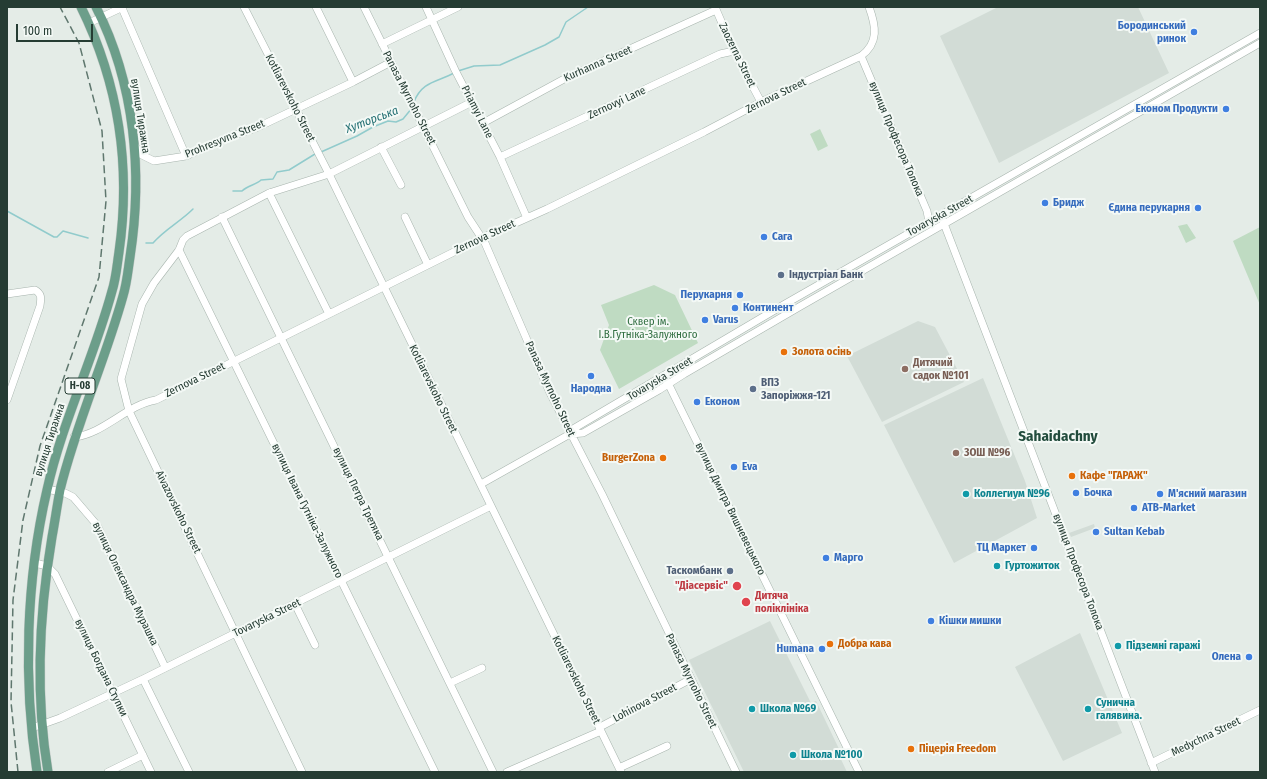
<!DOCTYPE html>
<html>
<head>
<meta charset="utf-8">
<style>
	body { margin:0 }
	#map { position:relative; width:1267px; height:779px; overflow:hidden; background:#e4ece7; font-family:"Fira Sans Condensed",sans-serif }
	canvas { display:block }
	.frame { position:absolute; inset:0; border:8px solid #253c33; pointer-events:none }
	.scale { position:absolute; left:16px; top:24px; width:77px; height:18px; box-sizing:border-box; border:2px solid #253c33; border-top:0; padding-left:5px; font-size:12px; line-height:14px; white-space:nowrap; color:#253c33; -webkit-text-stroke:3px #f4f9f6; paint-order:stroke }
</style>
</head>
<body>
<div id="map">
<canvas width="1267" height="779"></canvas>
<div class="frame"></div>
<div class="scale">100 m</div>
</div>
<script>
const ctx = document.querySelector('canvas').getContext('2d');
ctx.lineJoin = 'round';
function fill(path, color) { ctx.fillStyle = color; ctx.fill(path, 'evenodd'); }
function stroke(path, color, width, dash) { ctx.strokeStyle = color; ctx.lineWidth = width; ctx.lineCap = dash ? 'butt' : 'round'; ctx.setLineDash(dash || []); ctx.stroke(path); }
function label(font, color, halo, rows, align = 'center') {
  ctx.font = font + ' "Fira Sans Condensed",sans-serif'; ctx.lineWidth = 4; ctx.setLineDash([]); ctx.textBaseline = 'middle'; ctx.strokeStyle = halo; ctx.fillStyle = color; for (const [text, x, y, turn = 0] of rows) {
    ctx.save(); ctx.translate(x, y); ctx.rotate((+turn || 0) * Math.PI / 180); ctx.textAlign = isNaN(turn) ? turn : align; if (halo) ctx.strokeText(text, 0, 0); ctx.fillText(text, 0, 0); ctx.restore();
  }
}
fill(new Path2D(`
	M998,7H1138L1169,73L999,163L940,36Z
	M918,321L935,327L964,382L882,422L847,356Z
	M983,378L1025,481L1037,518L954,563L884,425Z
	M1094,524L1095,528L1071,537L1069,533Z
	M770,621L811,703L816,701L840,751L838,753L847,772H744L689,660Z
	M1080,633L1122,733L1063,761L1015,667Z`), '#d2dcd6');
fill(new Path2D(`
	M820,129L828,146L818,151L810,134Z
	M1187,224L1196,238L1186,243L1178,226Z
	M1260,227V305L1233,241Z
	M654,285L675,295L698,343L619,389L600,350L609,325L601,305Z`), '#bfdbc2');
stroke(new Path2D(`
	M458,71L474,66L500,65L545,45L559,37L566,22L588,7
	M414,102C422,81 438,82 454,73
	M321,152L357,136L373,127L388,121L396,122L403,119L412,108
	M233,191H242C248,185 256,185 261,180L273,179L277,172L289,170L315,154
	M7,211L54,237H57L63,231L88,238
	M146,243H153C165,229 180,222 193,209`), '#91cbcc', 1.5);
const minor = new Path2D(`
	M244,7L329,174L621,772
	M316,7L353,82L391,62
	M364,7L468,217L485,243L550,393L602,494L736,772
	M426,7L455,70L500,157L527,218
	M715,7L734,51L761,102
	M122,8L186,156
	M89,23L123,7
	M382,44L458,7
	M861,56L927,211L929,222
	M483,123L566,78L716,10
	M135,146L142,155L154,161L186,156L226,138L256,128L353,82
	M381,147L401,185
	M500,157L720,54L734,51
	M269,193L329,314
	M222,217L493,772
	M405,217L428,265
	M943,221L1155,772
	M179,250L435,772
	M7,294L35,290C42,294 41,298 40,306L7,400
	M667,381L859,772
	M570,434L583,433L659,390L684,374L799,307L1260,43
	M74,437C104,434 126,405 156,400L482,238L547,209L704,132L761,102L861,56C879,43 876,26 869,7
	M481,484L570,434L573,429L785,304L1260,33
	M47,489L65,493L73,497L97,525L165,667
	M35,563L47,566L55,574L151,772
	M295,604L315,645
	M143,679L189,772
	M450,683L482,668
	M600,727L691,679
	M32,728L60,718L143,679L491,506
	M1151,763L1260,710
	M619,768L667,746
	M108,772L143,755
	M302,772L129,411L121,379L142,304L154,283L179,250L183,240L187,236L269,193L329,174L472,102
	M507,772L601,731`);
const major = new Path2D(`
	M37,772C23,681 26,580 47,490C62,422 94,358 112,291C116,279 117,265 119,252C131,168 119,84 81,7
	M48,772C35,694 39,614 52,537C55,521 57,506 60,490C76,424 105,361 123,296C127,283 128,270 130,257C143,173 135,84 96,7`);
stroke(minor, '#a7b4ad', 8);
stroke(major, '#c2c8c6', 10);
stroke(minor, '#fff', 7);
stroke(major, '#6c9e8a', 9);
stroke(new Path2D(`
	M18,772L11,702L13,600L23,520L40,446L99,277L106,201L102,131L79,43L60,7`), '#5f776e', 1.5, [8, 4]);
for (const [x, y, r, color] of [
	[1194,32,4,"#3f7fe0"],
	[1226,109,4,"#3f7fe0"],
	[1045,203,4,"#3f7fe0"],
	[1198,208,4,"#3f7fe0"],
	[764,237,4,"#3f7fe0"],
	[781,275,4,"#5c6f8a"],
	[740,295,4,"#3f7fe0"],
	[735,308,4,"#3f7fe0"],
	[705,320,4,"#3f7fe0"],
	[784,352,4,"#e8710a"],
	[905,369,4,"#8d6e63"],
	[591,376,4,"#3f7fe0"],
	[753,389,4,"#5c6f8a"],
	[697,402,4,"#3f7fe0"],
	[956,453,4,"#8d6e63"],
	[663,458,4,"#e8710a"],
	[734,467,4,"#3f7fe0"],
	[1072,476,4,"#e8710a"],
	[1076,493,4,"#3f7fe0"],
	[966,494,4,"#0f9aa8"],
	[1160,494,4,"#3f7fe0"],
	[1134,508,4,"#3f7fe0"],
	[1096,532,4,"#3f7fe0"],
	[1034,548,4,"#3f7fe0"],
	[826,558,4,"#3f7fe0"],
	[997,566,4,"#0f9aa8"],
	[730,571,4,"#5c6f8a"],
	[737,586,5,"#e0444e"],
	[746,602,5,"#e0444e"],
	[931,621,4,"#3f7fe0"],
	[830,644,4,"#e8710a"],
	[1118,646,4,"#0f9aa8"],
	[822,649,4,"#3f7fe0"],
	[1249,657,4,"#3f7fe0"],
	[752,709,4,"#0f9aa8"],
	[1088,709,4,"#0f9aa8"],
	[911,749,4,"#e8710a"],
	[793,755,4,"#0f9aa8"]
]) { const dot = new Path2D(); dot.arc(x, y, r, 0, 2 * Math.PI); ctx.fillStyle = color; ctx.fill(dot); stroke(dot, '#f4f9f6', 1.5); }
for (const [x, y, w] of [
	[80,386,30]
]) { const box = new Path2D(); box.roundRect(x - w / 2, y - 8, w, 16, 3); ctx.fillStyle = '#f4f9f6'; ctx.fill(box); stroke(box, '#253c33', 1); }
label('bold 10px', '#253c33', null, [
	["Н-08",80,386]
]);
label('bold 11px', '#366cbe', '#f4f9f6', [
	["Бородинський",1186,26,"right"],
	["ринок",1186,39,"right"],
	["Економ Продукти",1218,109,"right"],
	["Бридж",1053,203],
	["Єдина перукарня",1190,208,"right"],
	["Сага",772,237],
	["Перукарня",732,295,"right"],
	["Континент",743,308],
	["Varus",713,320],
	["Народна",591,389,"center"],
	["Економ",705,402],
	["Eva",742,467],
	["Бочка",1084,493],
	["М'ясний магазин",1168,494],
	["ATB-Market",1142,508],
	["Sultan Kebab",1104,532],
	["ТЦ Маркет",1026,548,"right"],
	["Марго",834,558],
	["Кішки мишки",939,621],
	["Humana",814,649,"right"],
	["Олена",1241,657,"right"]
], 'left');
label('11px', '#253c33', '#f4f9f6', [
	["Zaozerna Street",737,55,64],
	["Kurhanna Street",598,64,-24],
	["Zernova Street",776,96,-26],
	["Kotliarevskoho Street",290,98,63],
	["Panasa Myrnoho Street",409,98,63],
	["Zernovyi Lane",617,103,-25],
	["Priamyi Lane",477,112,63],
	["вулиця Тиражна",140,116,81],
	["Prohresyvna Street",225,139,-22],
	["вулиця Професора Толока",896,139,67],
	["Tovaryska Street",940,216,-29],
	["Zernova Street",485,237,-25],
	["Tovaryska Street",660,379,-31],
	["Zernova Street",195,380,-26],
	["Kotliarevskoho Street",433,389,64],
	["Panasa Myrnoho Street",550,389,65],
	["вулиця Тиражна",50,440,-72],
	["вулиця Петра Третяка",358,494,64],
	["вулиця Дмитра Вишневецького",730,509,64],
	["вулиця Івана Гутніка-Залужного",307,511,64],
	["Aivazovskoho Street",178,512,64],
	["вулиця Професора Толока",1078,572,69],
	["вулиця Олександра Мурашка",125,584,64],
	["Tovaryska Street",267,618,-26],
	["вулиця Богдана Ступки",101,668,64],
	["Kotliarevskoho Street",576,680,64],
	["Panasa Myrnoho Street",691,681,64],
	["Lohinova Street",645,703,-28],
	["Medychna Street",1206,737,-26]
]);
label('bold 11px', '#4e5e75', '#f4f9f6', [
	["Індустріал Банк",789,275],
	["ВПЗ",761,383],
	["Запоріжжя-121",761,396],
	["Таскомбанк",722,571,"right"]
], 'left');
label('11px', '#326f42', '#f4f9f6', [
	["Сквер ім.",648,322],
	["І.В.Гутніка-Залужного",648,335]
]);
label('bold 11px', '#c56008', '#f4f9f6', [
	["Золота осінь",792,352],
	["BurgerZona",655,458,"right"],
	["Кафе \"ГАРАЖ\"",1080,476],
	["Добра кава",838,644],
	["Піцерія Freedom",919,749]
], 'left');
label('bold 11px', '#785e54', '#f4f9f6', [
	["Дитячий",913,363],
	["садок №101",913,376],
	["ЗОШ №96",964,453]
], 'left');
label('bold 11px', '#0d838f', '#f4f9f6', [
	["Коллегиум №96",974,494],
	["Гуртожиток",1005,566],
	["Підземні гаражі",1126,646],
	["Сунична",1096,703],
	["галявина.",1096,716],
	["Школа №69",760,709],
	["Школа №100",801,755]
], 'left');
label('bold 11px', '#be3a42', '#f4f9f6', [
	["\"Діасервіс\"",728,586],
	["Дитяча",755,596,"left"],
	["поліклініка",755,609,"left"]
], 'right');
label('italic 12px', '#247073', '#f4f9f6', [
	["Хуторська",372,120,-21]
]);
label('bold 15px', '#224c3d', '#f4f9f6', [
	["Sahaidachny",1058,437]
]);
</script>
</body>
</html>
